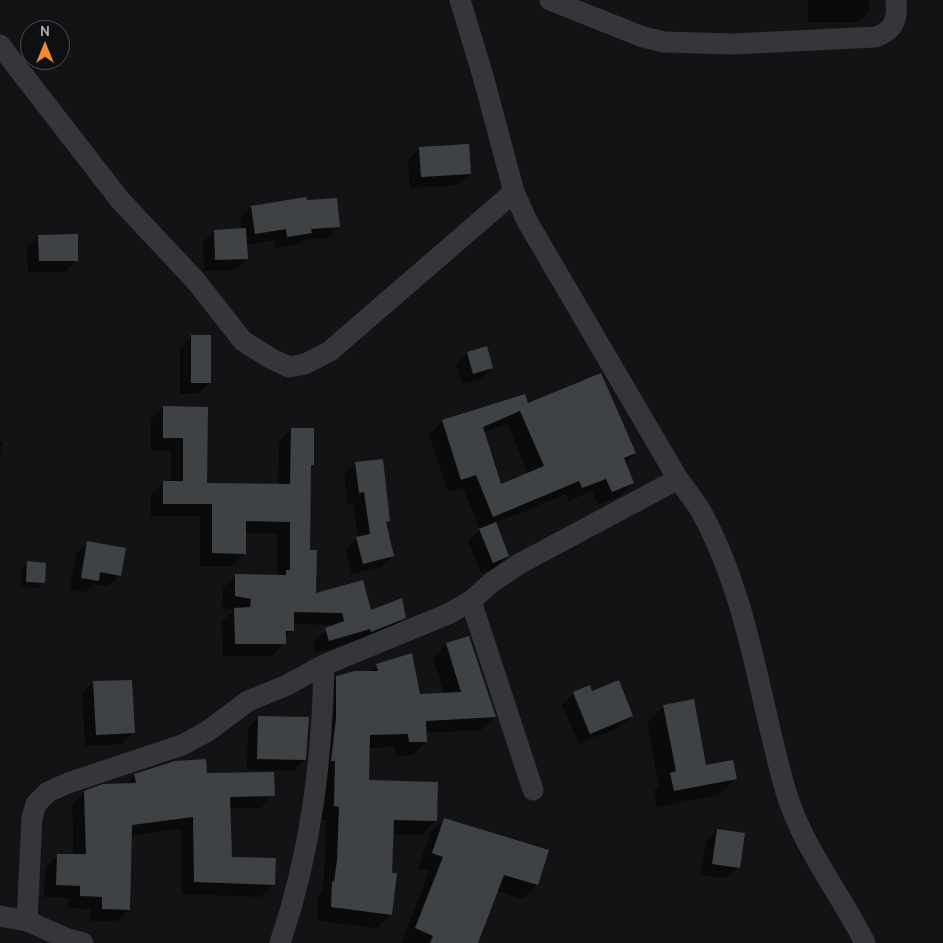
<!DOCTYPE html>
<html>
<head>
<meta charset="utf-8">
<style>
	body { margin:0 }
	#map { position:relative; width:943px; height:943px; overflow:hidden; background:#131315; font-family:Cabin,sans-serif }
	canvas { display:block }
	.north { position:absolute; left:20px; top:20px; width:50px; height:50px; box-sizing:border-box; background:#0e0f10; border:1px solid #4a4e52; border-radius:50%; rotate:0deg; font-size:14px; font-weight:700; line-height:20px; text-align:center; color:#a5adb5 }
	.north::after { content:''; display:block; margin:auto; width:18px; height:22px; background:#f2892e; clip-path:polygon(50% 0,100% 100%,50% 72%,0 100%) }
</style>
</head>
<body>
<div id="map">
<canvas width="943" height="943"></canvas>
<div class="north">N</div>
</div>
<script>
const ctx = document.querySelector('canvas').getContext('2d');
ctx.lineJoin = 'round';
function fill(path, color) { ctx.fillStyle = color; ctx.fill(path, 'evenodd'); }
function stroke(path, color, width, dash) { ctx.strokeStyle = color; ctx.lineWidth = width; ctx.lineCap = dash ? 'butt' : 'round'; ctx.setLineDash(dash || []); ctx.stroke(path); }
fill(new Path2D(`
	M808,0H869V11L858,22H808Z
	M420,148L470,174L459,185L410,188L408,160Z
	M251,207L339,226L328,238L303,240L299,244L276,248L275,240L246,245V259L235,270L204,271L203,242L214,231L242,230L240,218Z
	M39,236L77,260L65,272H28L27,247Z
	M192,336L210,383L198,394H180V348Z
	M468,353L492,368L480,379L462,384L456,364Z
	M527,405L635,453L625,463L633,483L620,496L598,505L592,491L569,501L566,494L495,523L508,555L496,567L481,574L468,541L480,530L463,488L448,492L429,435L443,421ZM507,423L528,474L500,485L484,433Z
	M163,407L206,408V485H278L279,442L291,429L313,465L310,467L309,552L315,595L371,612L404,617L392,630L316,653L313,642L330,628V625L293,624V630L284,638V643L272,656H223L222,622L234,610L222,608L223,588L235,576H277V534L245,533V553L232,566H200V516H151V495L164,482H171V451L151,450V420Z
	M0,442H3L0,456Z
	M355,463L388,521L385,524L393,556L381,567L352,574L346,550L358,537L353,503L348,504L344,475Z
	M88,543L120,575L108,587L94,584L86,592L70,589L76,554Z
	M28,563L45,564L44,583L38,588L21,587L22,568Z
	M468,637L495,717L481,730L425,733L426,742L412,755L396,756L395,747L368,748V781L436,821L422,835L392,834L391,914L377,928L318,921V896L322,893L324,875L326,820H321L323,691L337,677L370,672L377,665L419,696L444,694L433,658L446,644Z
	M94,682L133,732L122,744L85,746L82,693Z
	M589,687L592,693L632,716L620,727L593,738L576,697H573L591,739L579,744L562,705L574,693Z
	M664,706L705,766L736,778L719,795L657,807L654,791L659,786L647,723Z
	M259,717L305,760L293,771L247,770L248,728Z
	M135,775H206L273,795L261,808H229L231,858L274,884L261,897L182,894L181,829L131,835L129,909L117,922L90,921V909L68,908V898L44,897L45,868L58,855H74L72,805L84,792L125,785Z
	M444,819L537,884L523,899L497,891L476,943H401L429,871L418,868L430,833Z
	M717,830L739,867L727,878L701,875L706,842Z`), '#0007');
fill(new Path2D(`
	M469,144L471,174L421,177L419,147Z
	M306,197L307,200L337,198L340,227L311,229L312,233L287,237L286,229L255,234L251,206Z
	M246,228L248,259L215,260L214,230Z
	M78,234V261H39L38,235Z
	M191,335H211V383H191Z
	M487,346L493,368L473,374L467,352Z
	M601,373L636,453L624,458L634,483L612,492L606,479L582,488L579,481L493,517L476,475L461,480L442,420L525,394L528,403ZM520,411L544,466L501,484L483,427Z
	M163,406L208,407L207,483L290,484L291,428H314V465H311L310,550H317L316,593L363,580L371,610L402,598L406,618L371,632L370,629L329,641L325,628L344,621L342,613L294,612V631H286V644H235L234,608L250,607L251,599L235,596V574L286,575V570H290V522L246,521V554L212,553V504H163V481H183V438H163Z
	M383,459L390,521L386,522L394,556L363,564L356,537L370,534L364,492L359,493L355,462Z
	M496,522L509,556L493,563L479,529Z
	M87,541L126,548L121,576L100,572L99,581L81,578Z
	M27,561L46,563L45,583L26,582Z
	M469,636L496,717L426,721L427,742H409L408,734L370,735L369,780L438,782L437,821L394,820L392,873H397L392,915L331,907L332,881L334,882L337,860L339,807L334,806L335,761H331L336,718V676L355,671H378L376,664L412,653L420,694L461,692L446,643Z
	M132,680L135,733L96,735L93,681Z
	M619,680L633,716L590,734L573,692L590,685L592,691Z
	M694,699L706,765L733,760L737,779L674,791L670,773L676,771L663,705Z
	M258,716L309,717L306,760L257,759Z
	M206,759L207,773L274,772L275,796L230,797L232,857L276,858L275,885L194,882L193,817L132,825L130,910L102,909V897L80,896V886L56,885L57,854H86L84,791L103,784L136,783L134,774L175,761Z
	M444,818L549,850L538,885L504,875L478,943H430L433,936L415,928L443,857L432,853Z
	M717,829L745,833L740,868L712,864Z`), '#3f4245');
stroke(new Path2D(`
	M460,0L483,76L514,192L527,221L678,479C686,490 695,501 702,513C749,600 759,698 786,792C802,846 840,893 865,943
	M550,0L643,37L664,42L733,44L875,37C894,31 898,20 896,0
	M0,45L120,200L195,280L243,341L270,358L289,367L305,364L330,351L514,192
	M471,601L533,790
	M0,916L27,921L68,939L83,943
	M27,921L32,818L36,804L48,792L68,783L182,745L208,731L248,701L285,686L324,665L448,614L471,601L491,583L519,564L678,479
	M280,943C311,852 322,761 324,665`), '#34363a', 21);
</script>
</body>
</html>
